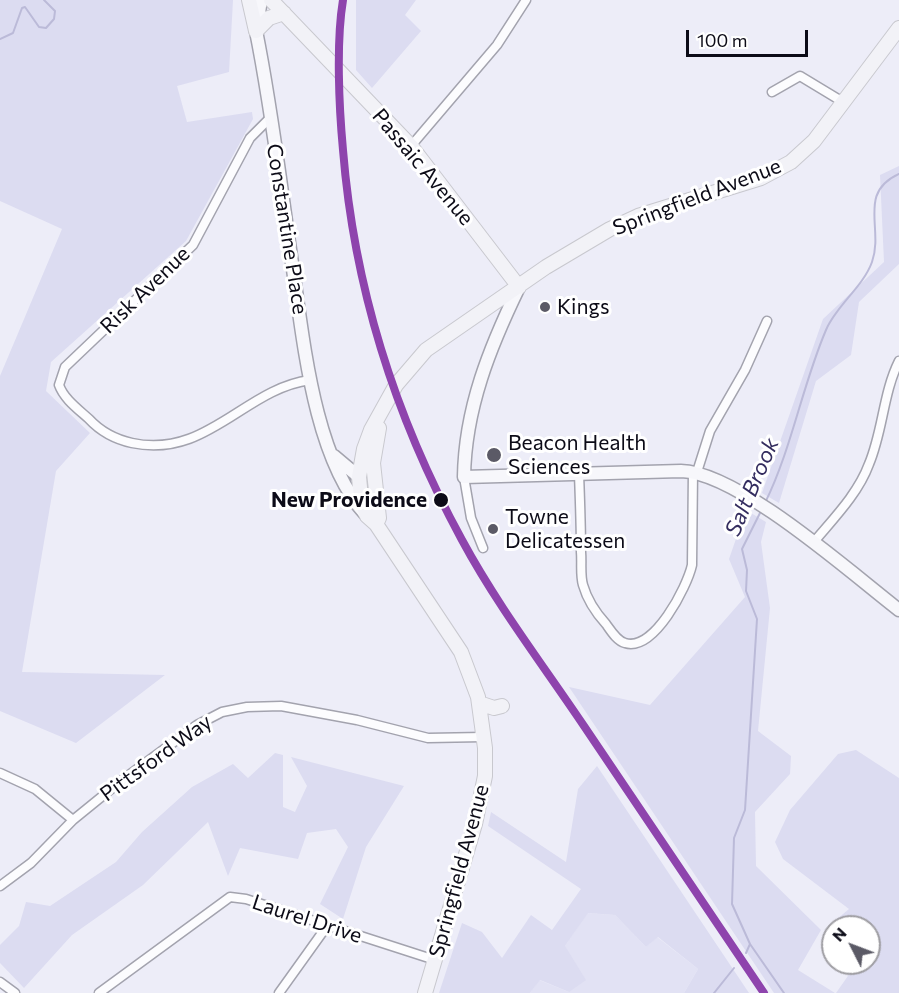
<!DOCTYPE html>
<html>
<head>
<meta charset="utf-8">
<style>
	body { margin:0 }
	#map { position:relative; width:899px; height:993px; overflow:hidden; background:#ededf8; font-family:Commissioner,sans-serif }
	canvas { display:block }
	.north { position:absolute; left:821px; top:915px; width:60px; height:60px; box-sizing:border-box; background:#fff; border:2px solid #9e9da2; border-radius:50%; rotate:312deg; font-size:16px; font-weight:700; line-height:24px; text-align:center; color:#0c0b17 }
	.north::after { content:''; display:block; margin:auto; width:21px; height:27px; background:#5b5a66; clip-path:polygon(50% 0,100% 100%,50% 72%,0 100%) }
	.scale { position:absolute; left:686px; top:30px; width:122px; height:27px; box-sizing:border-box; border:3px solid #0c0b17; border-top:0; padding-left:8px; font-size:18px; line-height:21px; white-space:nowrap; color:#0c0b17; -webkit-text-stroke:4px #fff; paint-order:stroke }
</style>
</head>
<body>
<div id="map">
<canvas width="899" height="993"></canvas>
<div class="north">N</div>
<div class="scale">100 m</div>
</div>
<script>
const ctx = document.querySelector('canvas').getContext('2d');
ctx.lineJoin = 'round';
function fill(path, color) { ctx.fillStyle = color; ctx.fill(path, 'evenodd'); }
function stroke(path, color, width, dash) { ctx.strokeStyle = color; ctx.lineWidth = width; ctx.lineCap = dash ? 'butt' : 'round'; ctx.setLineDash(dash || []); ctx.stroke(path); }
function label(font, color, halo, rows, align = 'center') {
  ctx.font = font + ' Commissioner,sans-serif'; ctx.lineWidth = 6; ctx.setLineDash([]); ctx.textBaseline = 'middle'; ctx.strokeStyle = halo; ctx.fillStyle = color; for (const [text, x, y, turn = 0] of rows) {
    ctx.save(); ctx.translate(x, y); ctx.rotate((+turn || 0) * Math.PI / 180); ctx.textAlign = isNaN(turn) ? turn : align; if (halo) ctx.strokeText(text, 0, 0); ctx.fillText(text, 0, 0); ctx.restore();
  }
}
fill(new Path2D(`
	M587,913L615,915L646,947L657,937L698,969L684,993H530L539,980L569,992L565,946Z`), '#e2e2f4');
fill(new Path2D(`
	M0,0H233L229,72L177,86L187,122L252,112L253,119L186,241L51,362L46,391L90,433L56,471L22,672L165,675L76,743L0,711V376L62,229L0,201Z
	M356,0H416L405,15L421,31L372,88L356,70Z
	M899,166V264L859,302L851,355L816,381L779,503L762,493L823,319L884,262L880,175Z
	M746,510L766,522L761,542L770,608L758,731L791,756L790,774L755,812L756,866L821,930L798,970L835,993H774L569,687L650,705L745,597L729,559Z
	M856,750L899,778V993H836L857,963H869V927H833V929L831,924L849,909L783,859L775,842L790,810L838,754Z
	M275,753L283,755V807L295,812L307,786L291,757L404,786L366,847L343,919L320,904L348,847L336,829L307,833L298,859L240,848L228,876L208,822L143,885L72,935L24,988L0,963V945L19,926L26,902L50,906L116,862L142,832L192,787L233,764L248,778Z
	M597,766L749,993H684L698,969L658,937L646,947L615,915L588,913L565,946L586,980L569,992L540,980L530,993H439L462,923L482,932L502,958L531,915L552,930L581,889L488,826L491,812L566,862L578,789Z`), '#dcdcf1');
stroke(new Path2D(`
	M0,39L13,33L22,8L25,7L39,27L46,28L54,19L55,11L44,0
	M765,503C792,448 802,386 826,330C836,306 863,287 872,262C884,228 857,193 899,174
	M761,511L742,549L747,570L746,591L757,619L745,810L734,838L732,904L750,944L784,993
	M746,953L750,944
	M714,993L734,968`), '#bbbad8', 2);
const street = new Path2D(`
	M772,92L800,76L843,102
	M270,118L250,138L193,245L65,367L59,385C64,399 78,409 89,419C101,432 114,439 132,443C207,459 244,389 310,380
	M411,146L497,45L526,0
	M697,472L710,431L745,370L767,321
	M579,474C580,500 581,526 581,552C582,563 580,575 583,585C587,599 596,613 606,624C611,631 617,641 625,643C654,652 687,587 692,565L693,471
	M464,477L471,518L483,548
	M813,543C833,519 858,494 869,464C883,431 883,393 899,361
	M0,773L35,789L73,820
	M0,886L31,863L73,820L121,781L197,725L222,712L247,707L281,706L357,720L428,738L483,737
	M0,982L15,993
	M99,993L230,897L246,899L435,960
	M279,993L327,926`);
const secondary = new Path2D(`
	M261,0L256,31C271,105 280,181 291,256C303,333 312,456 366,515
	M519,287C490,347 465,408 464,477L681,471C738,472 851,573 899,610
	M334,456L359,477`);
const primary = new Path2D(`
	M249,0L256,31
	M271,0L411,146L519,287
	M256,31L269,18L284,13
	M376,524L379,518L373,463L379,428
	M479,703L494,708L502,706
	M425,993L475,824L485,776V748L478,697L461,652L376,524L367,516L361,498L359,477L364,449L371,430L396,385L426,350L546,267L610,229L638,216L761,178L791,162L814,141L899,28`);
stroke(street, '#a3a3ae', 11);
stroke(secondary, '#a3a3ae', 15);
stroke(primary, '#c8c8ce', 16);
stroke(street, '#fcfcfe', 8);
stroke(secondary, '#f7f7fb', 12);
stroke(primary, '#f2f2f7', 14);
stroke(new Path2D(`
	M343,0C336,42 339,107 343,150C354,287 396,419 462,540C497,605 543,665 584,726C644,815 704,904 764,993`), '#8e44ad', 8);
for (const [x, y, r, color] of [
	[545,307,6,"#5b5a66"],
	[494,455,8,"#5b5a66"],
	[441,500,8,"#0c0b17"],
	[493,529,6,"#5b5a66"]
]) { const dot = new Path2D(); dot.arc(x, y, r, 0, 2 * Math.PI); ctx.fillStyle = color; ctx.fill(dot); stroke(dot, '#fff', 2); }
label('21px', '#0c0b17', '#fff', [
	["Passaic Avenue",423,167,50],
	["Springfield Avenue",697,197,-21],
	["Constantine Place",287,229,81],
	["Risk Avenue",145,290,-44],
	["Pittsford Way",156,758,-36],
	["Springfield Avenue",459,871,-75],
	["Laurel Drive",307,919,18]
]);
label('21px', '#0c0b17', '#fff', [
	["Kings",557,307],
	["Beacon Health",508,443],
	["Sciences",508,467],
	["Towne",505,517],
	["Delicatessen",505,541]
], 'left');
label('bold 21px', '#0c0b17', '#fff', [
	["New Providence",427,500]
], 'right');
label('italic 22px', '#342d5f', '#fff', [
	["Salt Brook",752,487,-67]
]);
</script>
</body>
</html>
